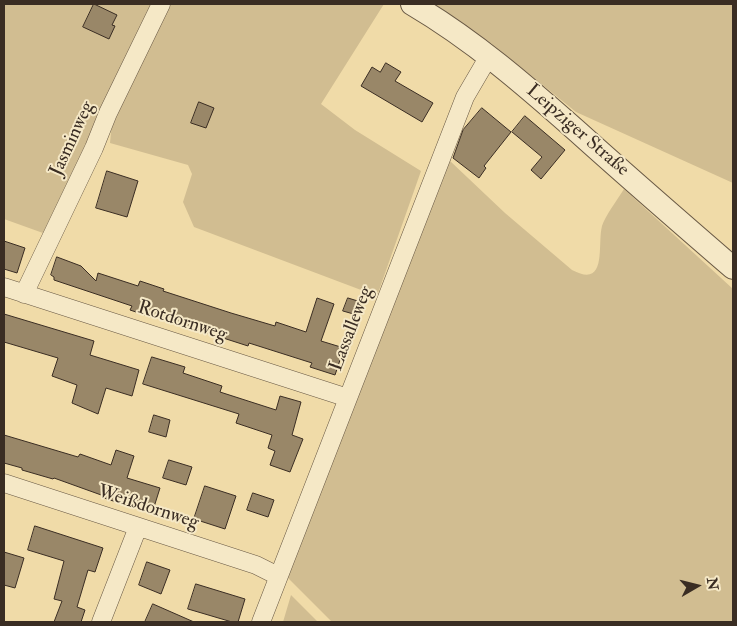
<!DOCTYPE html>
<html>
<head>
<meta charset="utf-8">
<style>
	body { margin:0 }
	#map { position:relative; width:737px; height:626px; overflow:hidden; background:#f0dba8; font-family:"IM FELL Double Pica",serif }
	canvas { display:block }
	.frame { position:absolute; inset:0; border:5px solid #3a2d23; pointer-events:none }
	.north { position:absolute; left:672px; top:561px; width:50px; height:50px; -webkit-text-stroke:4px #f5e8c6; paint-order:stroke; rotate:82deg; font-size:14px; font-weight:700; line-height:20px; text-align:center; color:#3a2d23 }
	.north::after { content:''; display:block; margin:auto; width:18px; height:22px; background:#3a2d23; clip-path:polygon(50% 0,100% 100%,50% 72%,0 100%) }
</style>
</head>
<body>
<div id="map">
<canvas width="737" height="626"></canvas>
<div class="frame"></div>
<div class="north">N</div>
</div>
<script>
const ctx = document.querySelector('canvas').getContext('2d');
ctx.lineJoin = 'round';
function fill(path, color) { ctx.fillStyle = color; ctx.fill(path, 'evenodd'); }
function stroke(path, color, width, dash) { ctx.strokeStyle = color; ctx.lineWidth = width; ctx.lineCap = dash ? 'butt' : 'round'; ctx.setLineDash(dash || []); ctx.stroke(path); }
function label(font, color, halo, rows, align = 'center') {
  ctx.font = font + ' "IM FELL Double Pica",serif'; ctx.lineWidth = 4; ctx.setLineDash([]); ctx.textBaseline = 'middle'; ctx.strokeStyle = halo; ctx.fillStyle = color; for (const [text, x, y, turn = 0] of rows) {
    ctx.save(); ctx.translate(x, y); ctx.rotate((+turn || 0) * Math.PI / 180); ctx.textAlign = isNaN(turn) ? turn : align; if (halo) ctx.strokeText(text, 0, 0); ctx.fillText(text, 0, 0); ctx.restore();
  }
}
fill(new Path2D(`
	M4,4H154L43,233L4,219Z
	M170,4H384L321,104L355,130L421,171L377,296L194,227L183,202L192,174L188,165L110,143L113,113Z
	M433,4H733V183L576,112L492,44Z
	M449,160L505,213L572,270C608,289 597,245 602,226C605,216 618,199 624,189L733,289V622H332L286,576Z
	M291,595L318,622H283Z`), '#d1bd91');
const building = new Path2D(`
	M94,4L117,15L112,25L115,26L109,39L83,27Z
	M386,63L401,72L395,81L433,103L422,122L361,86L372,67L380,72Z
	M199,102L214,108L206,128L191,123Z
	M482,108L511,132L484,166L486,168L479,178L453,158L463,130Z
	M525,116L565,150L541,179L531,170L542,157L512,132Z
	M107,171L138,181L127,217L96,208Z
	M4,241L25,248L17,273L4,269Z
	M57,257L81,266L96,281L98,273L138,286L140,281L164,289L163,291L231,313L275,326L276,322L306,332L317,298L334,304L321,341L344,348L335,375L310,367L312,363L249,343L248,346L155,316L154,318L130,310L132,306L54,280V277L51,275Z
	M348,298L361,302L357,315L343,311Z
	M4,314L94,341L90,355L139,370L132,396L106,388L98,414L72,403L77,385L52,376L58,358L4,342Z
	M152,357L185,367L183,373L222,386L220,392L276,410L280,396L301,402L292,435L303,439L290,472L270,465L275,451L268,448L272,435L236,423L239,414L143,384Z
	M154,415L170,420L166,437L149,432Z
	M4,435L78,457L80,454L111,465L116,450L134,456L127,478L160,488L154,507L137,501L135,508L104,498V496L54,478L53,479L22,470V468L4,463Z
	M169,460L192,467L186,485L163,478Z
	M205,486L236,496L225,529L194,519Z
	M253,493L274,500L268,517L247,510Z
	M35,526L103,548L95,572L88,570L77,607L85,610L81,622H54L62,601L54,599L64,561L28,550Z
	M4,552L24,558L15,588L4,585Z
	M147,562L170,570L161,594L139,585Z
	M196,584L245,599L238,622H232L188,609Z
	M153,604L194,622H145Z`);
fill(building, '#998768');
stroke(building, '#3a2d23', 1);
const minor = new Path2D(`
	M4,287L348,398
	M24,294L94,148L108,113L161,4
	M4,483L256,565L278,576
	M101,622L138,527
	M261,622L465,97L489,56`);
const tertiary = new Path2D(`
	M412,4C473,40 525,85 578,132C629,178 681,223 733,268`);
stroke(minor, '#685844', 19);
stroke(tertiary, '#685844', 24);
stroke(minor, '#f5e8c6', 18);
stroke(tertiary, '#f5e8c6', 22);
label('19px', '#3a2d23', '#f5e8c6', [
	["Leipziger Straße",577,131,41],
	["Jasminweg",73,139,-65],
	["Rotdornweg",182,322,18],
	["Lassalleweg",352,329,-69],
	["Weißdornweg",148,508,18]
]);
</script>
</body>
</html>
